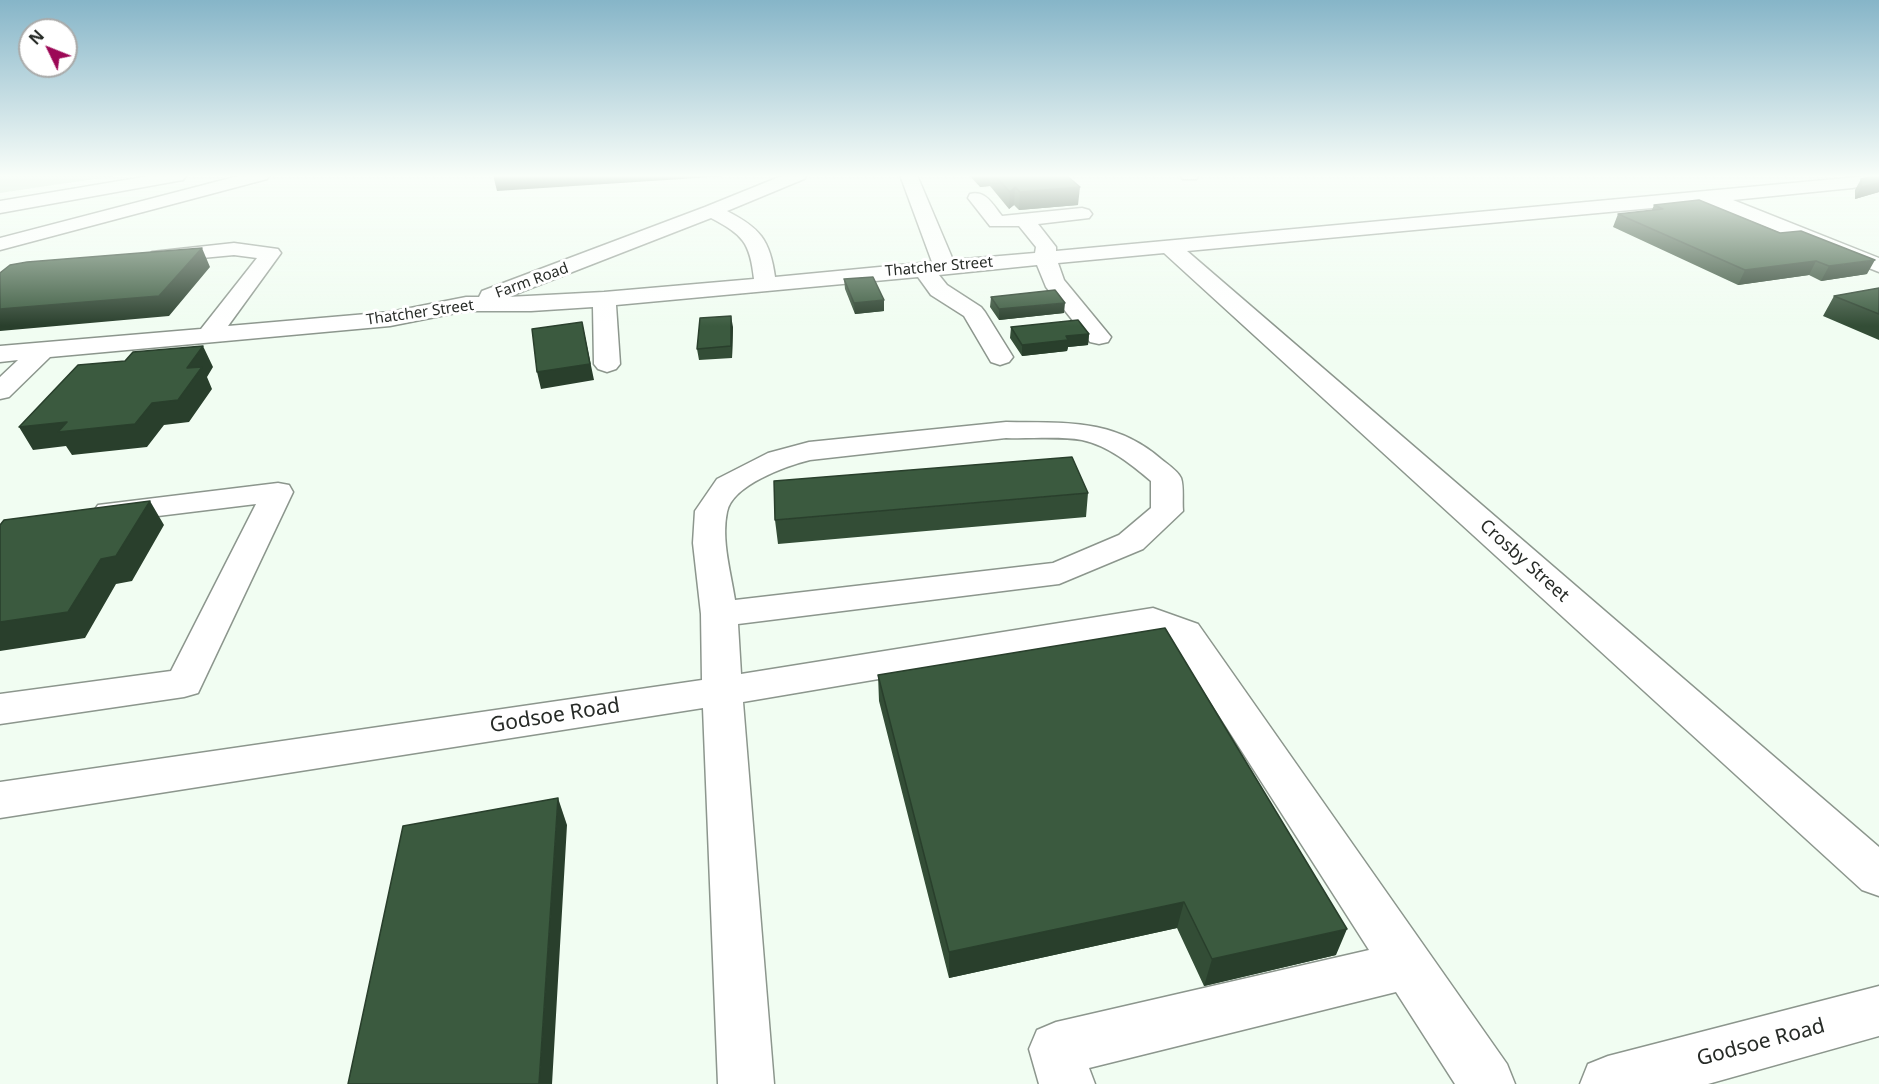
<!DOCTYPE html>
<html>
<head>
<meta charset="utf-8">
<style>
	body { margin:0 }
	#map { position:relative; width:1879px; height:1084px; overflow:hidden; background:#f1fdf2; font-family:"Noto Sans",sans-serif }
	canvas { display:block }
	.north { position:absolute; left:18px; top:18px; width:60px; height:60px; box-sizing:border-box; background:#fff; border:2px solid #a9aaa9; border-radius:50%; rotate:313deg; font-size:16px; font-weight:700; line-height:24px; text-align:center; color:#272b27 }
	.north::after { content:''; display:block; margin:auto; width:21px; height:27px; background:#9c0856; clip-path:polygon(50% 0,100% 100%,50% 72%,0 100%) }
</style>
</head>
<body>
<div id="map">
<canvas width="1879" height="1084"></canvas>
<div class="north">N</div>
</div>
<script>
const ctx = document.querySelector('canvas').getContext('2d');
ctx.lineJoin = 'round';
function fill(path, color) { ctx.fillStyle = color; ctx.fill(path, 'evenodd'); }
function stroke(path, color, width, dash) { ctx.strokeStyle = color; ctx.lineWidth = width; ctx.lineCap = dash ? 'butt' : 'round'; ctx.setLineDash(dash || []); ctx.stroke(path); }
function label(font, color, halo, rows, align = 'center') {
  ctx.font = font + ' "Noto Sans",sans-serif'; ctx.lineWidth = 6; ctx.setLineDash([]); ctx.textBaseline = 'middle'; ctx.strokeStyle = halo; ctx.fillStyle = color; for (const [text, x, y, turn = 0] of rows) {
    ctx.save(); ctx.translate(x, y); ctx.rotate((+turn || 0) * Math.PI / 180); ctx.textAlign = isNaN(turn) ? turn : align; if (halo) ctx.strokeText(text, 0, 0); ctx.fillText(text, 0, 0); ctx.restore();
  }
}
fill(new Path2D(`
	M0,175H122L0,193Z`), '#cbe1cd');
const minor = new Path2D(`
	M784,175H807L804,179L727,211C760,228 770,240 775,277L932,262L900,175H917L953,260L1035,253L1036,247L1019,226H990L968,198L970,194C986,190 993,205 1002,216L1082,208L1089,210L1092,214L1089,218L1038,224L1056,247V251L1879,175V183L1852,188L1733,200L1879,258V272L1706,203L1187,251L1879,847V896L1862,890L1164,253L1058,263L1064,280L1111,337L1108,342L1099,344L1090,342L1046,287L1037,265L939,275L947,285L981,307L985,312L1013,357L1009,362L1000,365L991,362L964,316L931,295L918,277L616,305L620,364L616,369L607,372L598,369L594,364L593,307L531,311H466L390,326L50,357L9,397L0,399V377L18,360L0,362V346L201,329L257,258L234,255L159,262L152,260L149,256L152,252L234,243L278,249L281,253L228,326L390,312L466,297H479L482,291L705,207ZM711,218C743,235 750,242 754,279L604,292L508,297Z
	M1180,175H1199L1196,179H1183Z
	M1006,422C1064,423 1114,418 1161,459C1167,464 1178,471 1181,478C1184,487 1182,501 1183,511L1143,549L1059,584L738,624L741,674L1153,608L1198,624L1507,1064L1515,1084H1455L1396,992L1089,1068L1095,1084H1039L1029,1049L1037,1030L1056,1022L1369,950L1172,642L1150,633L743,702L774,1084H718L703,708L0,818V782L702,680L701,614L693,543L695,511L717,479L768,453L809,442ZM1006,438C1029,439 1060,436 1082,440C1109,446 1131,464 1151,481V508L1119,535L1053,563L735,600C731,573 721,540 727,512C732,485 786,466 810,460Z
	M278,483L289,485L293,492L198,693L184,697L0,724V694L171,671L256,504L109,522L98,519L93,512L98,505Z
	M1879,986V1036L1708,1084H1580L1588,1064L1608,1056Z`);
const highway = new Path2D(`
	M155,175L186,176L183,180L177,181L0,213V201Z
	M242,175H270L267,179L0,250V238Z`);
stroke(minor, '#8c968d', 3);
stroke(highway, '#8c968d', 3);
fill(minor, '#fff');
fill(highway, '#fff');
fill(new Path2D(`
	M969,175H1066L1078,205L1019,210L1014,205L1009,209L990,186L980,187Z
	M1879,175V192L1855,199V190L1861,179Z
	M1654,205L1867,274L1821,281L1809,275L1738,285L1613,227L1618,214L1652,210Z
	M844,279L884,311L855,314L845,289Z
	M1879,288V340L1823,316L1834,296Z
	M991,297L1064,313L999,320L990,307Z
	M733,327L732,358L699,360L697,349Z
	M1011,327L1089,334L1088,345L1068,347L1067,351L1022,356L1010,338Z
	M1088,493L1086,517L778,544L775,520Z
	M878,675L1336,955L1204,986L1177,928L949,978L879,701Z`), '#334d36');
fill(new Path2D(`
	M493,175H728V176L497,191Z
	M980,175H990V186L980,187Z
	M1879,183V192L1855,199L1861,187Z
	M1015,187L1014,205L1009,209L1010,192Z
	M1080,187L1078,205L1019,210L1020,192Z
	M202,248L210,267L169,316L0,331V309Z
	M1875,260L1867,274L1821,281L1829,266Z
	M1816,261L1809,275L1738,285L1745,270Z
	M884,300V311L855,314L854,303Z
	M1065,303L1064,313L999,320V309Z
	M731,316L733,327L732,358L731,346Z
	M582,322L594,380L541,389L537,372Z
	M1089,334L1088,345L1068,347L1067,351L1022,356V345L1066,336Z
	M203,346L213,367L207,377L212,389L189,422L164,425L147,447L72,455L66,446L33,450L19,427L152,403Z
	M150,501L164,525L132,581L116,584L85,638L0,651V622L101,559Z
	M558,798L567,825L552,1084H539Z
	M1184,902L1177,928L949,978V952Z
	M1347,929L1336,955L1204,986L1212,959Z`), '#293f2c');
const building = new Path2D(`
	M994,175H1066L1080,187L1020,192L1015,187L1010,192Z
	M1877,175H1879V183L1861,187V179Z
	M1699,200L1780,233L1801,231L1875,260L1829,266L1816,261L1745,270L1618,214L1663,209L1654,205Z
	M202,248L159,296L0,309V273L10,265L27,262Z
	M873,277L884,300L854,303L844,279Z
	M1879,288V314L1834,296Z
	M1055,290L1065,303L999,309L991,297Z
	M731,316V346L697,349L700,318Z
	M1078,320L1089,334L1066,336L1068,340L1022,345L1011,327Z
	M582,322L590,364L537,372L532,329Z
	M203,346L187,368L202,367L178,400L152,403L135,424L58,432L67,422L19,427L78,365L125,361L133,352Z
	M1072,457L1088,493L775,520L774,481Z
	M150,501L116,556L101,559L68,612L0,622V525L4,520Z
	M1165,628L1347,929L1212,959L1184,902L949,952L878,675Z
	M558,798L539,1084H348L403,826Z`);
fill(building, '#3b5a3f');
stroke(building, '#293f2c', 1.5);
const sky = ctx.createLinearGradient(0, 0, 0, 326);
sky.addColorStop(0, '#86b5c8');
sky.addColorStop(0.54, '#f9fef9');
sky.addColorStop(1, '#f9fef900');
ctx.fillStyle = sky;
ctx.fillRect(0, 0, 1879, 326);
label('15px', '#272b27', '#fff', [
	["Thatcher Street",939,267,-5],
	["Farm Road",532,281,-20],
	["Thatcher Street",420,313,-8]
]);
label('18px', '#272b27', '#fff', [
	["Crosby Street",1524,561,42]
]);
label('21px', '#272b27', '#fff', [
	["Godsoe Road",555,716,-9],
	["Godsoe Road",1761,1043,-15]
]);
</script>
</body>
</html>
